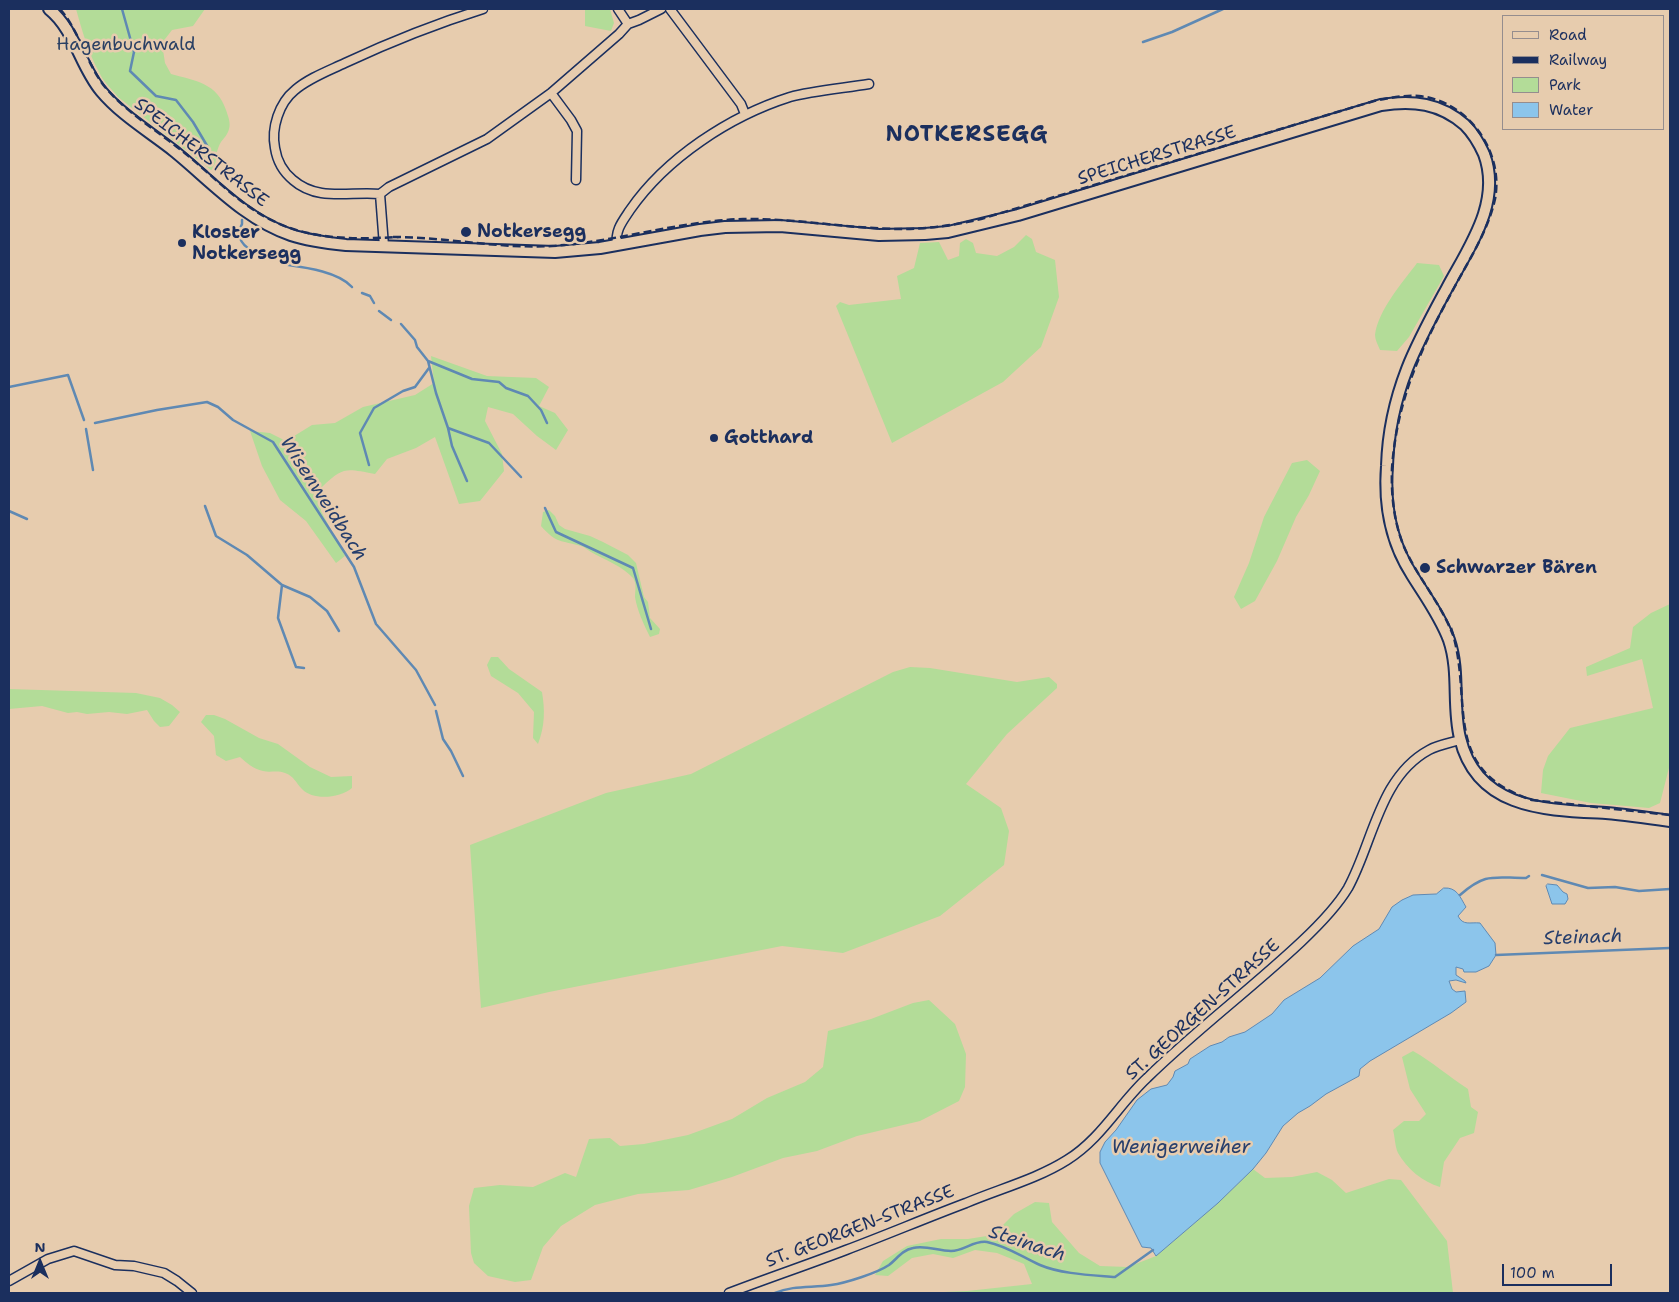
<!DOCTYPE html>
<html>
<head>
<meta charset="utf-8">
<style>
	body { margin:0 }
	#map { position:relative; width:1679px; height:1302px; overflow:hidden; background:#e7ccae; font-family:"Shantell Sans",sans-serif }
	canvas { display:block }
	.frame { position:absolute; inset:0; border:10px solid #1b2f5e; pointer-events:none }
	.legend { position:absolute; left:1502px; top:15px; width:162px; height:115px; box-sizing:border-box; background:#e7ccae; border:1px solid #958d8e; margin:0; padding:6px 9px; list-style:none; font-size:15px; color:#1b2f5e }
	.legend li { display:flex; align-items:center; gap:10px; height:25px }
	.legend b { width:25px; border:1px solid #958d8e }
	.north { position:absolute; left:15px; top:1237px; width:50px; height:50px; -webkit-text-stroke:4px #e7ccae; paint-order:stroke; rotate:0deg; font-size:14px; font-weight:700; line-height:20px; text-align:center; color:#1b2f5e }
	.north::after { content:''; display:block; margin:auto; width:18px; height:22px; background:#1b2f5e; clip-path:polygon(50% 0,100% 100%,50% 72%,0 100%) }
	.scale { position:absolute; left:1502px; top:1264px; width:110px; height:22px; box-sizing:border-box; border:2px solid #1b2f5e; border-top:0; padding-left:6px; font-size:15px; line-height:18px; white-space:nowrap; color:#1b2f5e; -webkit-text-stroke:4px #e7ccae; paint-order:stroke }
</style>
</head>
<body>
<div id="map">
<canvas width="1679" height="1302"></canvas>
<div class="frame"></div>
<ul class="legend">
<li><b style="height:6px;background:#e7ccae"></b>Road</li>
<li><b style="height:6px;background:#1b2f5e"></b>Railway</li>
<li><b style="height:14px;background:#b3dc98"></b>Park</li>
<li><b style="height:14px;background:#8cc5eb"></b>Water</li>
</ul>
<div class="north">N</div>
<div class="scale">100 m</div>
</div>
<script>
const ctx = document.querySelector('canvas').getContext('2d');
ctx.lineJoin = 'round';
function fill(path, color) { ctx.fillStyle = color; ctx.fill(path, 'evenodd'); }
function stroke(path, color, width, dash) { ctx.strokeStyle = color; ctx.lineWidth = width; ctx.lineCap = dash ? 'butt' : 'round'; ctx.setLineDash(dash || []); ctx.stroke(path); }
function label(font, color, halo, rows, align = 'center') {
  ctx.font = font + ' "Shantell Sans",sans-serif'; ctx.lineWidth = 5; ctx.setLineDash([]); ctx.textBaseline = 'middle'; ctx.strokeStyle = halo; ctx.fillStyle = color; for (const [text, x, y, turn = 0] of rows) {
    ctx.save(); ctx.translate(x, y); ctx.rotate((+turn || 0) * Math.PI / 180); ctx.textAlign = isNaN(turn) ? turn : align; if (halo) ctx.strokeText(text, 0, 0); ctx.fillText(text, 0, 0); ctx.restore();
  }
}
fill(new Path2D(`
	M76,9H205L193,26L172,30L162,43L165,63L171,74C196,81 217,83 226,110C228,116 231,123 229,129C228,134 224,138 221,142C216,150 216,159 215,168L211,170L118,97C112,89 103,82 99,72C88,52 82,30 76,9Z
	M585,9H610L614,23L611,31L585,26Z
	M1026,235L1032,239L1036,252L1055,260L1059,297L1041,347L1003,382L892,443L836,306L840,302L849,305L901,299L897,276L914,268L920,243L939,242L948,260L959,256L960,243L966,239L973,243L976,253L997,256L1014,247Z
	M1417,263L1439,265L1444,276L1409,337L1397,351L1380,350C1378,345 1375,340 1375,335C1378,310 1403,282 1417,263Z
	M431,356L487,376L536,378L549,387L539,406L555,413L568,430L556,450L537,436L513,414L488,407L485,421L502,454L504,471L480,501L459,504L435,437L416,448L387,459L375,474C346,469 344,466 322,487L321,511L345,556L336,563L306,521L280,500L262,466L250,431L270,433L286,441L312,425L335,423L363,407L415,395L434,383Z
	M1307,460L1320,471L1309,495L1296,517L1277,561L1255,601L1241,609L1234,597L1249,563L1264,517L1292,463Z
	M549,510L555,516L559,525L565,529L590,536L603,542L628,555L636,563L644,597L648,602L650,618L660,629L659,634L650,637C644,625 637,610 635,597C635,590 637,584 633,578C622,566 605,560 591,552C587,550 585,547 581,546C561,540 557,544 541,526L543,512Z
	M1670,604V764L1660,803L1649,808L1591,803L1541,793L1543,770L1548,756L1570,728L1653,708L1642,659L1587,676L1586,667L1630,648L1633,627L1651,613Z
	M491,657H498L509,669L542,692C545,710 545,726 538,744L533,738L534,712L518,693L491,676L487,665Z
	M910,667L930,668L1017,682L1049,677L1057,684V688L1007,734L966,784L1001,808L1009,831L1004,865L940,916L843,953L782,946L549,992L481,1008L470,845L606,793L691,774L893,672Z
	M9,689L136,693L160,698L172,705L180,712L169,726L160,727L154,721L147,710L127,714L109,712L87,714L77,712L68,713L42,706L9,709Z
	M206,715H214L225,719L259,738L278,744L310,767L331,777L352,776V788C340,798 313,801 302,789C296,783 294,776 285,773C277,770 270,773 263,771C253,769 247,763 240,757L226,761L216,755L214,736L201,722Z
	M929,1000L955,1024L966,1054L965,1087L959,1101L920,1121L857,1136L817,1151L783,1158L732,1177L689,1190L638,1194L595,1205L561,1226L543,1247L531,1280L515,1282L488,1276L474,1263L471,1253L469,1206L474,1188L500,1185L533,1187L565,1173L576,1177L589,1139L610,1138L620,1146L644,1144L688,1135L732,1119L767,1098L805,1082L823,1067L828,1031L871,1019L913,1003Z
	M1413,1051C1433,1062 1449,1077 1468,1089L1471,1107L1478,1112L1474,1133L1460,1138L1444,1162L1440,1187C1423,1182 1407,1169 1398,1153C1395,1147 1395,1137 1393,1130L1404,1121H1419L1426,1114L1410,1089L1402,1057Z
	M1253,1169L1265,1178L1292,1177L1317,1172L1332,1180L1346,1193L1389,1179L1401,1180L1447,1241L1453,1293H920L967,1291L1032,1284L1024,1264L997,1253L975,1250L953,1258L933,1254L912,1258L888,1276L875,1275L883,1261L907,1246L941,1239H968L993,1235L1014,1214L1035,1202L1049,1203L1052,1222L1079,1253L1100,1266L1128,1267L1156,1256L1218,1203Z`), '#b3dc98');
const water = new Path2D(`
	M1548,884L1557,885L1563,892L1567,894L1568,899L1565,904H1552L1546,886Z
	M1444,888C1457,887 1460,897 1466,907L1458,916C1463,926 1470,922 1480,923L1495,943L1496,955L1489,966L1476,972H1464L1463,969L1456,967V975L1465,981L1466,983L1456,980L1449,981L1452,989L1456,992L1465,991L1466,1002L1451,1013L1370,1061L1360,1069L1359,1076L1326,1094L1310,1106L1298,1113L1283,1126L1266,1153L1253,1169L1218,1203L1156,1256L1151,1248L1142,1247L1100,1163V1152L1105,1142L1116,1130L1137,1100L1151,1089L1167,1085L1173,1077L1175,1071L1188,1064L1190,1059L1210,1046L1222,1042L1229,1037L1245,1032L1272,1014L1284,1000L1320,978L1353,946L1379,929L1392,907L1402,900L1413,895L1436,894Z`);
fill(water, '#8cc5eb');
stroke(water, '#5f89b3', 1);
stroke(new Path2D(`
	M122,9L134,52L130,71L156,96L176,100L193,122L209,149
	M1143,42L1172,32L1223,9
	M242,220V224L238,233C244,255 261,250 275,258
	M282,264C302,267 338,271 352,287
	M362,293L370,296L374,303
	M379,311L391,320
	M401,324L415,340L417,347L428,361L472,379L499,382L506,388L528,396L541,410L547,423
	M428,361L436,393L448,428L489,443L521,477
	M9,387L68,375L84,420
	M95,423L157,410L207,402L218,407L233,420L273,442L354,567L376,624L416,670L435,705
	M448,428L452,446L467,481
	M86,429L93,470
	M369,465L360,433L374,408L403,391L415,387L429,368
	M205,506L216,536L247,555L282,585L278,618L296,667L304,668
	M545,508L556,532L633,568L651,629
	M9,511L27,519
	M282,585L310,597L327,611L339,631
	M436,711L443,739L451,751L463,776
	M1542,875L1588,888L1615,887L1639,891L1670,889
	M1460,895C1486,872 1494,878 1526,878L1529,876
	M1496,955L1670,948
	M775,1293C793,1285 813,1288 831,1285C846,1283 877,1273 889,1265C897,1259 902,1250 913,1248C926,1245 938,1251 951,1251C964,1251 974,1240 987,1242C1007,1246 1022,1257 1040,1265C1061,1274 1091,1275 1115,1277L1153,1250`), '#5f89b3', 2.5);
const minor = new Path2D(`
	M618,9L628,24
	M670,9L741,104L745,114
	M551,93L571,120L577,131L576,180
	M380,194C350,191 318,202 293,180C282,171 277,161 275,148C271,128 279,103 295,90C309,78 328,71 345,63C390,42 435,24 483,9
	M617,245C615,230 622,222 630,210C666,158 730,116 790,97C812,91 845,88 869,84
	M384,246L380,194L389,187L487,139L551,93L619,34L628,24L639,20L661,9
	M9,1281L48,1259L74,1251L115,1265L134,1266L164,1273L177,1281L192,1293
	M729,1293C768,1278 807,1265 846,1250C886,1235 926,1218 966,1203C999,1189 1037,1179 1067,1160C1101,1139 1119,1104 1147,1078C1196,1030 1251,989 1301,942C1318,926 1336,908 1348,888C1373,843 1379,777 1429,750C1438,745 1450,743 1460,740`);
const secondary = new Path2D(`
	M49,9C75,30 80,66 101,91C121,115 150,132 174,151C211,181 244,219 291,235C309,241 327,243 346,245L555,252L600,248L700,230L725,227L780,226L879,235L925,234L948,232L1018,215L1381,105C1413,100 1440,103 1465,125C1473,133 1479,143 1484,154C1502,202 1469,247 1447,288C1433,314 1418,341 1407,369C1395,400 1388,432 1387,466C1384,505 1390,541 1412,575C1425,596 1440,616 1449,640C1460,672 1452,706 1460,738C1477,810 1547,810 1606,813C1628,815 1649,818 1670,821`);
stroke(minor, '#1b2f5e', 11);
stroke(secondary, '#1b2f5e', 14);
stroke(minor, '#e7ccae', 8);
stroke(secondary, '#e7ccae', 10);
stroke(new Path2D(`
	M60,9C80,32 86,63 105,87C126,112 156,130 181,150C204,168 224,189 248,206C295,240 344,240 400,237
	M393,237C446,237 499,249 552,246C616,242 679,221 743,219C796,218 849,229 902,229C929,229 955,225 981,219L1374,101C1389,98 1403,95 1419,96C1468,101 1504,151 1495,199C1488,231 1469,260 1454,288C1421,348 1397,399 1392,468C1391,496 1394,524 1405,549C1419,579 1441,604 1453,635
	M1451,628C1475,700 1438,769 1532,800L1670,815`), '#1b2f5e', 2.5, [8, 4]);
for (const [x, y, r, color] of [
	[466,232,6,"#1b2f5e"],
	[182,243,5,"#1b2f5e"],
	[714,438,5,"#1b2f5e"],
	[1425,568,6,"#1b2f5e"]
]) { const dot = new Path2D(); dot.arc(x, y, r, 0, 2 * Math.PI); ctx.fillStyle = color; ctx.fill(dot); stroke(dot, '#e7ccae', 2); }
label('18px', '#2a4064', '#e7ccae', [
	["Hagenbuchwald",126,45]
]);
label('18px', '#1b2f5e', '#e7ccae', [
	["SPEICHERSTRASSE",201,153,38],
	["SPEICHERSTRASSE",1157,156,-17],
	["ST. GEORGEN-STRASSE",1203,1010,-42],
	["ST. GEORGEN-STRASSE",860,1227,-21]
]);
label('bold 18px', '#1b2f5e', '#e7ccae', [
	["Notkersegg",477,232],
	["Kloster",192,233],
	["Notkersegg",192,254],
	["Gotthard",724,438],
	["Schwarzer Bären",1436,568]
], 'left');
label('italic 19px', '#263e6c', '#e7ccae', [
	["Wisenweidbach",323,499,57],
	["Steinach",1583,938,-2],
	["Wenigerweiher",1181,1148],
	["Steinach",1027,1244,18]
]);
ctx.letterSpacing = '1px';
label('bold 22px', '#1b2f5e', '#e7ccae', [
	["NOTKERSEGG",967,135]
]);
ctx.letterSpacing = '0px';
</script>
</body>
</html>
